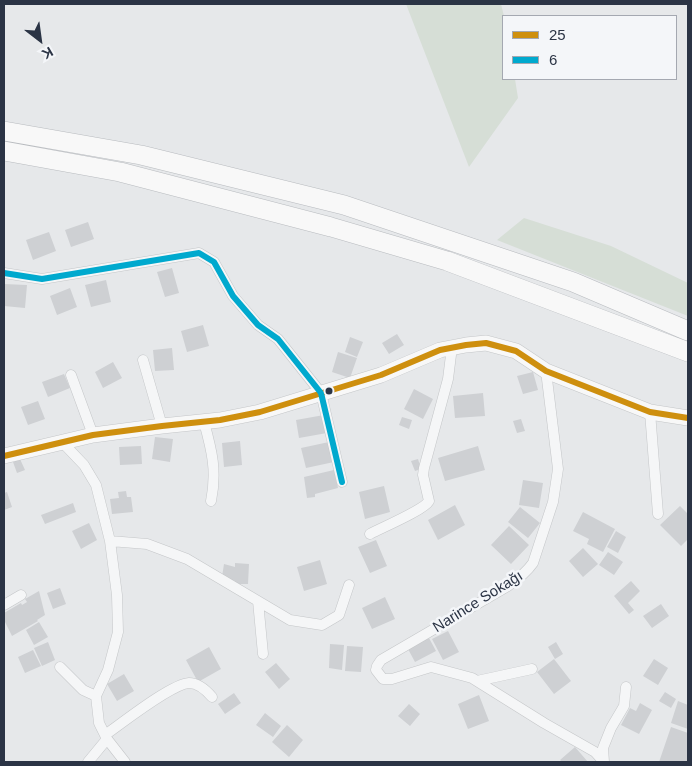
<!DOCTYPE html>
<html>
<head>
<meta charset="utf-8">
<style>
	body { margin:0 }
	#map { position:relative; width:692px; height:766px; overflow:hidden; background:#e6e8ea; font-family:Helvetica,sans-serif }
	canvas { display:block }
	.frame { position:absolute; inset:0; border:5px solid #2b3445; pointer-events:none }
	.legend { position:absolute; left:502px; top:15px; width:175px; height:65px; box-sizing:border-box; background:#f4f6f9; border:1px solid #a4a8b1; margin:0; padding:6px 9px; list-style:none; font-size:15px; color:#2b3445 }
	.legend li { display:flex; align-items:center; gap:10px; height:25px }
	.legend b { width:25px; border:1px solid #a4a8b1 }
	.north { position:absolute; left:15px; top:15px; width:50px; height:50px; -webkit-text-stroke:4px #f4f6f9; paint-order:stroke; rotate:150deg; font-size:14px; font-weight:700; line-height:20px; text-align:center; color:#2b3445 }
	.north::after { content:''; display:block; margin:auto; width:18px; height:22px; background:#2b3445; clip-path:polygon(50% 0,100% 100%,50% 72%,0 100%) }
</style>
</head>
<body>
<div id="map">
<canvas width="692" height="766"></canvas>
<div class="frame"></div>
<ul class="legend">
<li><b style="height:6px;background:#ce8f0e"></b>25</li>
<li><b style="height:6px;background:#00a9ce"></b>6</li>
</ul>
<div class="north">K</div>
</div>
<script>
const ctx = document.querySelector('canvas').getContext('2d');
ctx.lineJoin = 'round';
function fill(path, color) { ctx.fillStyle = color; ctx.fill(path, 'evenodd'); }
function stroke(path, color, width, dash) { ctx.strokeStyle = color; ctx.lineWidth = width; ctx.lineCap = dash ? 'butt' : 'round'; ctx.setLineDash(dash || []); ctx.stroke(path); }
function label(font, color, halo, rows, align = 'center') {
  ctx.font = font + ' Helvetica,sans-serif'; ctx.lineWidth = 5; ctx.setLineDash([]); ctx.textBaseline = 'middle'; ctx.strokeStyle = halo; ctx.fillStyle = color; for (const [text, x, y, turn = 0] of rows) {
    ctx.save(); ctx.translate(x, y); ctx.rotate((+turn || 0) * Math.PI / 180); ctx.textAlign = isNaN(turn) ? turn : align; if (halo) ctx.strokeText(text, 0, 0); ctx.fillText(text, 0, 0); ctx.restore();
  }
}
fill(new Path2D(`
	M406,4H501L504,16L503,79H515L518,98L469,167Z
	M524,218L611,246L688,283V316L497,240Z`), '#d6ded6');
fill(new Path2D(`
	M88,222L94,239L71,247L65,230Z
	M49,232L56,251L33,260L26,240Z
	M172,268L179,293L165,297L157,272Z
	M106,280L111,302L91,307L85,285Z
	M4,284L27,285L25,308L4,306Z
	M70,288L77,307L57,315L50,296Z
	M203,325L209,346L187,352L181,331Z
	M397,334L404,345L389,354L382,343Z
	M350,337L363,342L357,357L345,352Z
	M172,348L174,370L155,371L153,350Z
	M338,352L357,358L350,378L332,372Z
	M113,362L122,378L103,388L95,372Z
	M533,372L538,390L523,394L517,376Z
	M64,374L70,388L48,397L42,382Z
	M414,389L433,399L423,419L404,409Z
	M483,393L485,416L455,418L453,396Z
	M38,401L45,419L28,425L21,407Z
	M324,415L327,433L299,438L296,420Z
	M402,417L412,420L409,429L399,425Z
	M521,419L525,431L517,433L513,421Z
	M155,437L173,439L170,462L152,459Z
	M240,441L242,465L224,467L222,443Z
	M329,442L334,462L306,468L301,448Z
	M141,446L142,464L120,465L119,447Z
	M478,446L485,470L445,481L438,458Z
	M20,459L25,470L17,473L13,462Z
	M418,459L421,469L415,471L411,461Z
	M334,470L338,488L315,494V497L307,498L304,477Z
	M523,480L543,483L539,508L519,505Z
	M384,486L390,512L365,519L359,492Z
	M126,491L127,497H131L133,512L112,514L110,499L119,498L118,492Z
	M7,492L12,507L4,510V493Z
	M73,503L76,512L45,524L41,515Z
	M455,505L465,525L438,540L428,520Z
	M680,506L688,514V539L681,546L660,525Z
	M520,507L540,523L528,538L508,522Z
	M583,512L615,529L603,552L587,544L589,539L573,531Z
	M89,523L97,540L81,549L72,531Z
	M509,526L529,545L511,564L491,545Z
	M616,531L626,537L618,553L607,547Z
	M376,540L387,566L370,573L358,547Z
	M583,548L598,564L583,577L569,561Z
	M608,552L623,562L614,575L599,565Z
	M320,560L327,584L304,591L297,567Z
	M235,563L249,564L248,584H235V581L222,577L224,564L235,567Z
	M631,581L640,591L628,603L634,610L629,614L614,596Z
	M60,588L66,604L53,609L47,593Z
	M39,591L45,615L37,620L38,621L12,636L4,620V613L21,603L22,605L27,602L25,599Z
	M385,597L395,619L372,629L362,608Z
	M661,604L669,616L652,628L643,616Z
	M39,622L48,637L34,645L26,630Z
	M448,631L459,652L443,660L432,639Z
	M429,638L436,651L415,662L408,649Z
	M48,642L55,660L42,666L34,648Z
	M556,642L563,654L555,659L548,647Z
	M330,644L344,645L342,670L329,668Z
	M347,646L363,647L361,672L345,671Z
	M209,647L221,669L198,682L186,660Z
	M33,650L41,666L25,673L18,657Z
	M554,659L571,681L554,694L537,672Z
	M654,659L668,668L658,685L643,676Z
	M276,663L290,679L279,689L265,672Z
	M124,674L134,691L117,701L107,684Z
	M665,692L676,699L671,708L659,701Z
	M234,693L241,703L225,714L218,704Z
	M479,695L489,721L468,729L458,704Z
	M678,701L688,705V729L671,723Z
	M640,703L652,710L639,734L621,725L630,708L636,711Z
	M409,704L420,714L410,726L398,716Z
	M265,713L281,726L273,737L256,725Z
	M287,725L303,740L289,757L272,742Z
	M671,727L688,733V759L687,762H659Z
	M575,747L588,762H562L560,760Z`), '#ced0d3');
const street = new Path2D(`
	M4,273L42,279L199,253L214,262L233,296L258,325L278,339L321,393L342,482
	M143,360L162,426
	M546,371L558,469L553,502L533,563C526,573 518,579 508,586L381,660L377,666L376,670L383,679H392L431,667L472,678L544,723L595,752L604,762
	M71,375L93,435
	M650,412L658,514
	M204,422C212,451 217,471 211,501
	M63,443L84,465L96,485L110,541L117,595L118,632L108,670L96,696L99,723L107,739L125,762
	M370,534C381,528 424,510 429,501L423,475L424,468L448,379L452,347
	M110,541L147,544L187,559L290,620L322,625L339,615L349,585
	M258,601L263,654
	M4,605L21,595
	M60,667L83,690L96,696
	M477,681L532,669
	M105,735C121,724 171,684 189,683C198,683 206,690 212,697
	M88,762L107,739
	M604,762L603,748L611,728L624,706L626,687`);
const secondary = new Path2D(`
	M4,456L93,435L162,426L220,420L260,412L381,375L440,350L466,345L486,343L516,351L546,371L650,412L688,418`);
const highway = new Path2D(`
	M4,131L141,155L344,205L573,282L688,331
	M4,151L120,172L331,227L447,261L688,352`);
stroke(street, '#c4c6c8', 11);
stroke(secondary, '#c4c6c8', 16);
stroke(highway, '#b8bbbf', 20);
stroke(street, '#f5f6f7', 10);
stroke(secondary, '#f8f8f8', 15);
stroke(highway, '#f8f8f8', 19);
stroke(new Path2D(`
	M4,456L93,435L162,426L220,420L260,412L381,375L440,350L466,345L486,343L516,351L546,371L650,412L688,418`), '#ce8f0e', 6);
stroke(new Path2D(`
	M4,273L42,279L199,253L214,262L233,296L258,325L278,339L321,393L342,482`), '#00a9ce', 6);
for (const [x, y, r, color] of [
	[329,391,4.5,"#2b3445"]
]) { const dot = new Path2D(); dot.arc(x, y, r, 0, 2 * Math.PI); ctx.fillStyle = color; ctx.fill(dot); stroke(dot, '#f4f6f9', 2); }
label('15px', '#2b3445', '#f4f6f9', [
	["Narince Sokağı",478,602,-32]
]);
</script>
</body>
</html>
